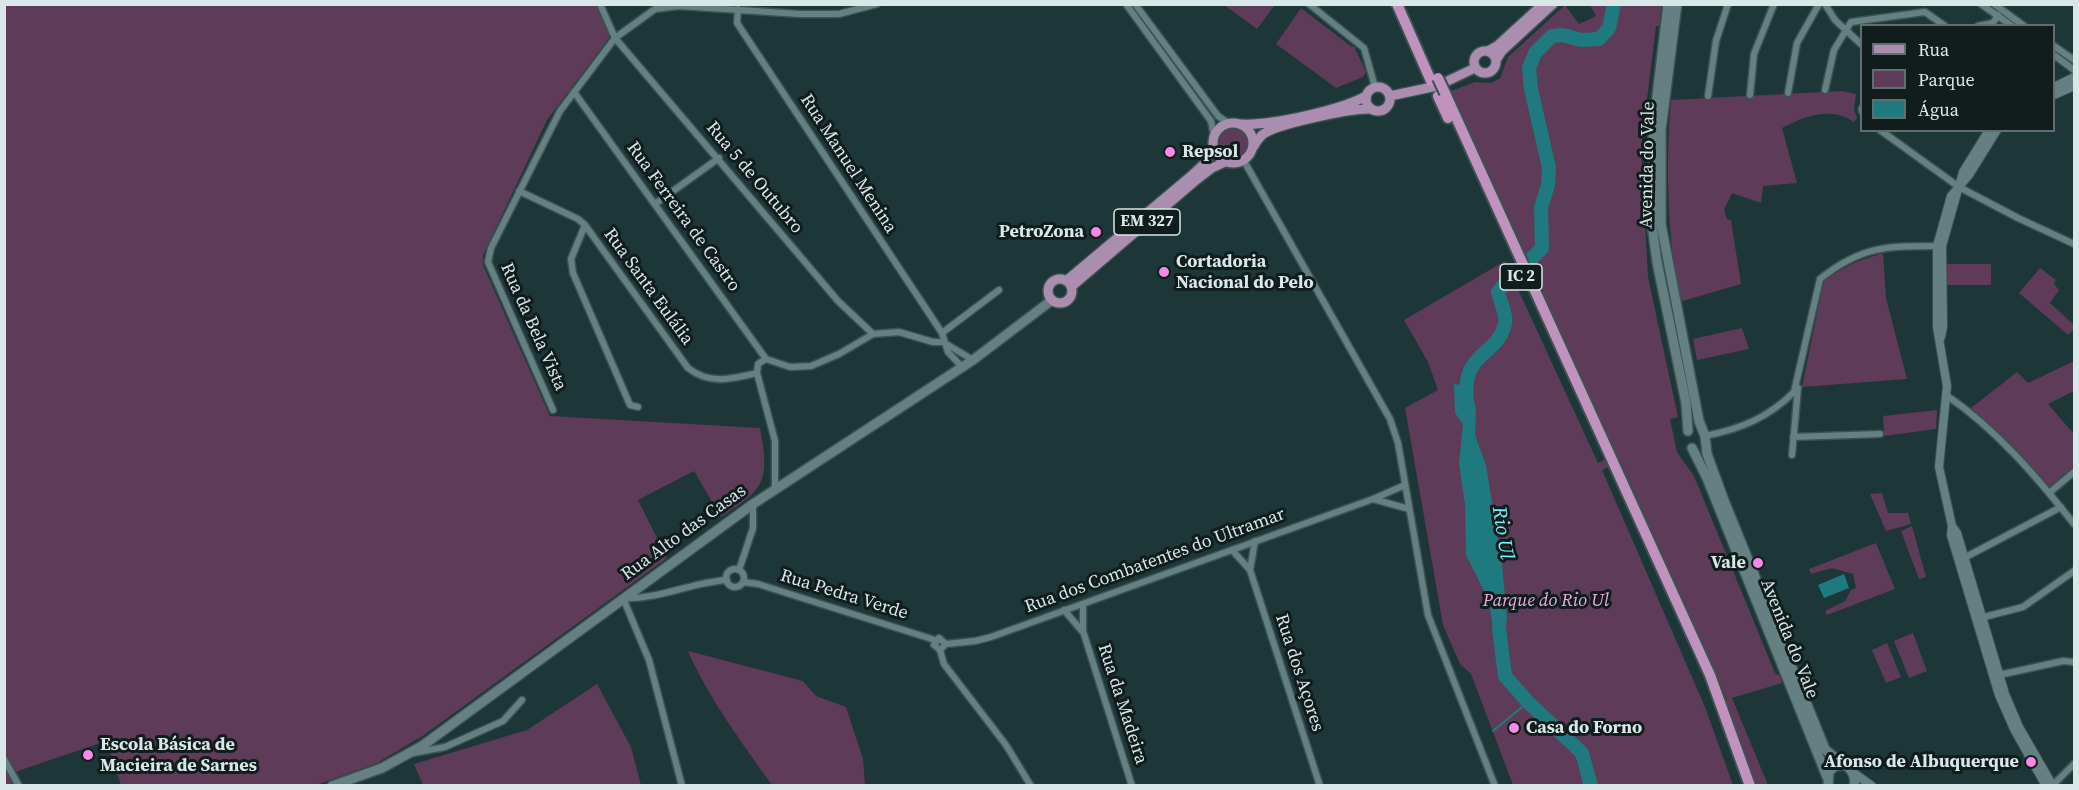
<!DOCTYPE html>
<html>
<head>
<meta charset="utf-8">
<style>
	body { margin:0 }
	#map { position:relative; width:2079px; height:790px; overflow:hidden; background:#1d3638; font-family:"Source Serif 4",serif }
	canvas { display:block }
	.frame { position:absolute; inset:0; border:6px solid #d8e7e8; pointer-events:none }
	.legend { position:absolute; left:1860px; top:24px; width:195px; height:108px; box-sizing:border-box; background:#111c1c; border:2px solid #616d6e; margin:0; padding:8px 10px; list-style:none; font-size:18px; color:#d8e7e8 }
	.legend li { display:flex; align-items:center; gap:12px; height:30px }
	.legend b { width:30px; border:2px solid #616d6e }
</style>
</head>
<body>
<div id="map">
<canvas width="2079" height="790"></canvas>
<div class="frame"></div>
<ul class="legend">
<li><b style="height:8px;background:#ab8daf"></b>Rua</li>
<li><b style="height:16px;background:#5e3b58"></b>Parque</li>
<li><b style="height:16px;background:#1e7a7f"></b>Água</li>
</ul>
</div>
<script>
const ctx = document.querySelector('canvas').getContext('2d');
ctx.lineJoin = 'round';
function fill(path, color) { ctx.fillStyle = color; ctx.fill(path, 'evenodd'); }
function stroke(path, color, width, dash) { ctx.strokeStyle = color; ctx.lineWidth = width; ctx.lineCap = dash ? 'butt' : 'round'; ctx.setLineDash(dash || []); ctx.stroke(path); }
function label(font, color, halo, rows, align = 'center') {
  ctx.font = font + ' "Source Serif 4",serif'; ctx.lineWidth = 6; ctx.setLineDash([]); ctx.textBaseline = 'middle'; ctx.strokeStyle = halo; ctx.fillStyle = color; for (const [text, x, y, turn = 0] of rows) {
    ctx.save(); ctx.translate(x, y); ctx.rotate((+turn || 0) * Math.PI / 180); ctx.textAlign = isNaN(turn) ? turn : align; if (halo) ctx.strokeText(text, 0, 0); ctx.fillText(text, 0, 0); ctx.restore();
  }
}
fill(new Path2D(`
	M5,5H596L609,33V38L547,120L483,255V265L550,416L760,428C770,481 765,489 721,517L694,471L638,500L667,558L424,735L377,763L316,785H121L106,741L12,773L16,785L5,786Z
	M1224,5H1275L1257,29Z
	M1565,5L1579,24L1596,16L1590,5H1662L1659,26H1656L1641,148L1648,277L1678,417L1670,419L1677,452L1694,476L1775,673L1780,676L1782,683L1732,698L1768,785H1756L1724,701L1727,699L1620,461L1602,470L1705,707L1733,785H1513L1471,674L1460,664L1443,625L1405,408L1438,390L1428,362L1404,320L1505,261L1598,463L1616,455L1451,91L1475,82L1491,83L1500,78L1508,57Z
	M1301,8L1352,47L1354,46L1366,72L1363,77L1336,88L1276,44Z
	M1842,91L1856,94L1854,110L1857,118L1854,122C1832,106 1804,116 1782,128L1797,183L1763,186L1761,203L1732,193L1724,210L1727,219L1731,220L1741,284L1679,302C1668,235 1665,168 1671,100Z
	M1218 143a15 15 0 1 1 30 0a15 15 0 1 1-30 0Z
	M1883,253L1886,298L1907,379L1802,387L1824,279L1856,262Z
	M1947,264H1991V285H1947Z
	M2040,268L2056,280L2054,284L2059,290L2050,303L2074,325V329L2068,335L2019,293Z
	M1742,328L1749,349L1697,360L1693,339Z
	M2074,361V391L2048,404L2074,434V466L2050,487L1971,408L2017,372L2028,383Z
	M1937,410L1936,429L1884,436L1883,416Z
	M1882,493L1888,513H1908L1911,524L1886,531L1870,494Z
	M1912,526L1926,577L1919,579L1901,531Z
	M1876,543L1895,589L1827,615L1825,611L1845,601L1851,590L1856,588L1853,574L1832,568L1811,574L1809,569Z
	M1913,633L1927,671L1909,678L1894,641Z
	M1887,643L1901,677L1886,683L1872,650Z
	M688,651L803,681L816,696L846,707L863,759L865,785H772C742,743 709,699 688,651Z
	M597,684L631,747L641,785H423L414,764L527,730Z`), '#5e3b58');
fill(new Path2D(`
	M1454,384L1471,387L1476,410L1475,435L1486,465L1502,564L1507,617L1504,644L1499,647L1494,636L1489,601L1466,555L1465,504L1459,464L1463,424L1455,413Z
	M1844,574L1849,588L1824,598L1818,585Z`), '#1e7a7f');
stroke(new Path2D(`
	M1493,731L1528,702`), '#1e7a7f', 2);
stroke(new Path2D(`
	M1527,263L1542,248L1541,208L1548,185L1549,168L1531,89L1529,68L1535,53L1552,36L1563,35L1581,40L1599,39L1609,28L1614,4
	M1467,403C1461,349 1496,359 1505,324C1507,315 1500,301 1498,292L1513,273
	M1499,629L1505,676L1528,702L1582,753L1591,786`), '#1e7a7f', 14);
const minor = new Path2D(`
	M600,4L615,38L838,301L873,334
	M1126,4L1211,121L1214,136
	M1135,4L1218,116L1228,123
	M1309,4L1364,48L1375,87
	M1825,4L1835,20L1862,45
	M1981,4L2012,26
	M1994,4L2024,26
	M738,9L737,23L942,333L948,352L962,367
	M1978,26L1993,23L1998,15
	M2054,46L2074,60
	M2054,55L2074,70
	M1825,90L1834,50L1851,22L1925,12L1945,26
	M574,92L766,359
	M1788,93L1797,43L1819,4
	M1750,95L1754,54L1774,4
	M1708,96L1716,41L1728,4
	M1862,108V111
	M1880,130L1959,187L2018,218L2074,244
	M1244,161L1390,419L1398,443L1428,615L1495,786
	M519,191L578,219L585,225L688,368C709,385 732,379 757,373
	M655,204L719,158
	M585,225L571,259L573,273L630,405L638,407
	M942,333L999,290
	M1946,395C1996,429 2037,477 2074,524
	M553,410L488,262L491,248L560,111L615,38L655,9L679,6L800,14H839L877,4
	M1705,436C1740,429 1768,418 1794,392L1820,279C1861,246 1887,246 1937,246
	M1793,437L1880,434
	M1792,455L1798,388
	M775,490V441L757,373L758,364L766,359L790,367L811,366L839,354L873,334L899,332L933,342H943L973,360
	M2049,493L2074,472
	M1373,499L1409,509
	M1232,550L1250,570L1320,786
	M1964,558L2061,507
	M726 578a9 9 0 1 1 18 0a9 9 0 1 1-18 0Z
	M739,570L753,528V504
	M1250,570L1255,541
	M743,582L758,584L935,640
	M1083,604V631L1132,786
	M1064,610L1082,631
	M1980,618L2023,607L2074,571
	M946,644L975,641L991,637L1373,499L1405,485
	M940,650L946,644L939,638L934,645L940,650L944,664L1006,745L1031,786
	M1999,675L2063,661L2074,662
	M413,753L445,747L503,721L522,700
	M4,759L19,786
	M682,786L649,660L623,598C658,600 692,582 727,580
	M2052,786L2074,764`);
const tertiary = new Path2D(`
	M2054,87L2074,77
	M2054,95L2074,86
	M1997,130L1969,175L1951,196L1937,246V327L1947,386L1939,467L1952,526L1957,533L2005,694L2019,727L2053,786
	M1941,337L1943,327L1942,246L1963,172L1989,130
	M1952,526L1951,535L1999,695L2014,729L2046,786
	M1854,773L1872,786`);
const secondary = new Path2D(`
	M1668,4L1653,129L1652,225L1657,262L1686,403L1688,431
	M1677,4L1661,130V224L1699,421L1705,436L1707,454L1725,503L1825,749C1836,761 1859,767 1854,786
	M1692,448L1707,478L1827,777
	M332,786L382,768L422,746L753,504L973,360L1052,300
	M1828,786L1829,772L1835,766L1844,765`);
const primary = new Path2D(`
	M1474 62a11 11 0 1 1 22 0a11 11 0 1 1-22 0Z
	M1488,51L1497,46L1543,4
	M1496,60L1502,51L1553,4
	M1366 99a12 12 0 1 1 24 0a12 12 0 1 1-24 0Z
	M1390,96L1437,86L1475,68
	M1213 143a20 20 0 1 1 40 0a20 20 0 1 1-40 0Z
	M1241,124C1270,126 1341,110 1366,96
	M1254,146C1256,142 1259,138 1262,135C1275,124 1353,108 1370,109
	M1048 291a12 12 0 1 1 24 0a12 12 0 1 1-24 0Z
	M1066,281L1191,176L1205,163L1213,149
	M1071,287L1195,181L1212,168L1225,162`);
const trunk = new Path2D(`
	M1397,4L1431,81
	M1445,93L1710,675L1750,786
	M1438,96L1448,118`);
stroke(minor, '#3b5253', 9);
stroke(tertiary, '#3b5253', 10);
stroke(secondary, '#3b5253', 12);
stroke(primary, '#3b5253', 12);
stroke(trunk, '#3b5253', 14);
stroke(minor, '#658082', 6);
stroke(tertiary, '#658082', 8);
stroke(secondary, '#658082', 9);
stroke(primary, '#ab8daf', 9);
stroke(trunk, '#c292be', 10);
const trunkBridge = new Path2D(`
	M1438,78L1445,93`);
stroke(trunkBridge, '#3b5253', 14, []);
stroke(trunkBridge, '#c292be', 10);
for (const [x, y, r, color] of [
	[1170,152,6,"#f987e8"],
	[1096,232,6,"#f987e8"],
	[1164,272,6,"#f987e8"],
	[1758,563,6,"#f987e8"],
	[1514,728,6,"#f987e8"],
	[88,755,6,"#f987e8"],
	[2031,762,6,"#f987e8"]
]) { const dot = new Path2D(); dot.arc(x, y, r, 0, 2 * Math.PI); ctx.fillStyle = color; ctx.fill(dot); stroke(dot, '#111c1c', 2); }
for (const [x, y, w] of [
	[1147,222,66],
	[1521,277,42]
]) { const box = new Path2D(); box.roundRect(x - w / 2, y - 13, w, 26, 4.5); ctx.fillStyle = '#111c1c'; ctx.fill(box); stroke(box, '#d8e7e8', 1.5); }
label('bold 16px', '#d8e7e8', null, [
	["EM 327",1147,222],
	["IC 2",1521,277]
]);
label('bold 18px', '#d8e7e8', '#111c1c', [
	["Repsol",1182,152],
	["PetroZona",1084,232,"right"],
	["Cortadoria",1176,262],
	["Nacional do Pelo",1176,283],
	["Vale",1746,563,"right"],
	["Casa do Forno",1526,728],
	["Escola Básica de",100,745],
	["Macieira de Sarnes",100,766],
	["Afonso de Albuquerque",2019,762,"right"]
], 'left');
label('18px', '#d8e7e8', '#111c1c', [
	["Rua Manuel Menina",848,164,57],
	["Avenida do Vale",1648,165,-89],
	["Rua 5 de Outubro",754,178,50],
	["Rua Ferreira de Castro",683,217,54],
	["Rua Santa Eulália",648,287,54],
	["Rua da Bela Vista",533,327,66],
	["Rua Alto das Casas",684,533,-36],
	["Rua dos Combatentes do Ultramar",1155,561,-20],
	["Rua Pedra Verde",844,595,17],
	["Avenida do Vale",1789,639,68],
	["Rua dos Açores",1299,673,72],
	["Rua da Madeira",1122,704,72]
]);
label('italic 18px', '#efa8e3', '#111c1c', [
	["Parque do Rio Ul",1546,601]
]);
label('italic 20px', '#74f1f9', '#111c1c', [
	["Rio Ul",1502,533,81]
]);
</script>
</body>
</html>
